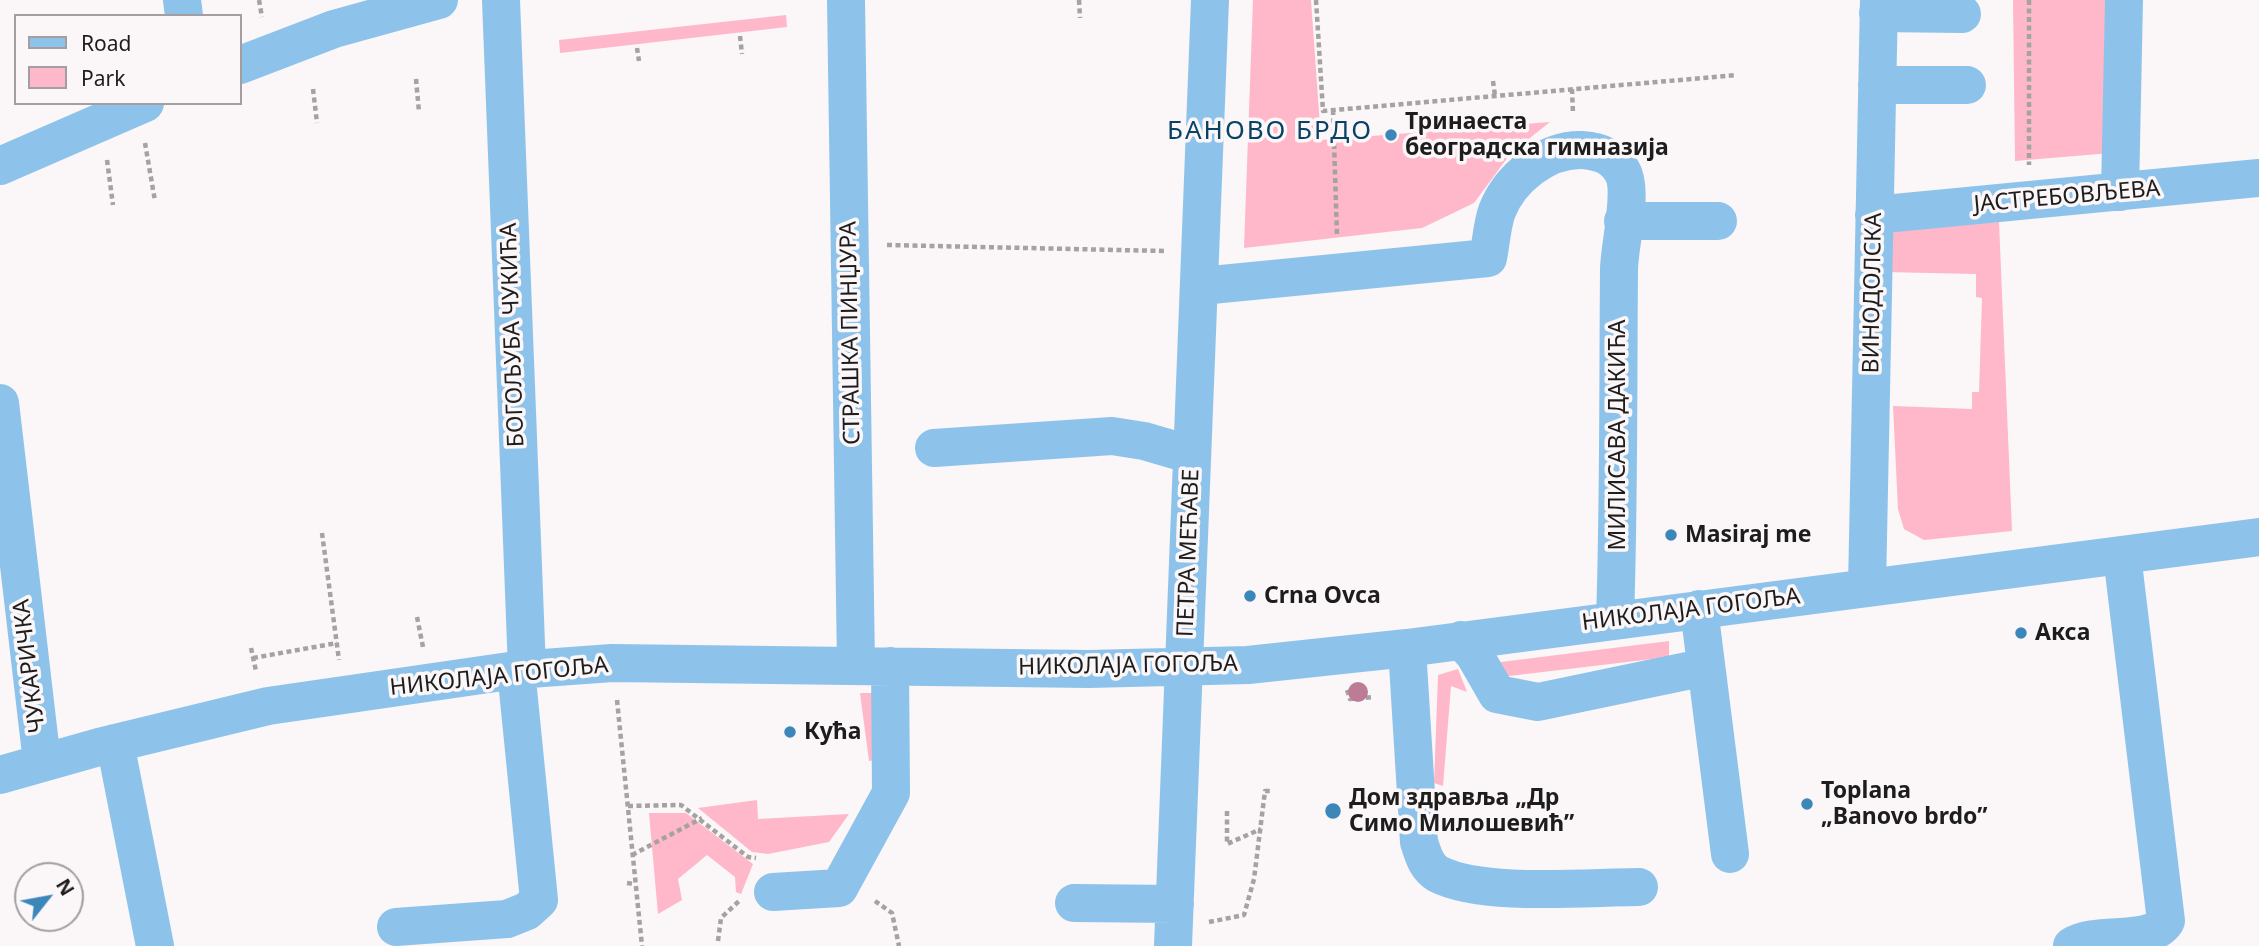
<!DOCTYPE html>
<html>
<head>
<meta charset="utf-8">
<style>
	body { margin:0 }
	#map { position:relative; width:2259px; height:946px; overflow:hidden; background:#fbf6f7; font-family:"Noto Sans",sans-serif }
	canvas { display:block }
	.legend { position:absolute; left:14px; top:14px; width:228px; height:91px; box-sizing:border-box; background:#fbf6f7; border:2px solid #a39fa0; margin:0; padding:9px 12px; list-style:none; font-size:21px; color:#1e1d1d }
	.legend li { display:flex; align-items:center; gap:14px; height:35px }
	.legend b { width:35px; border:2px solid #a39fa0 }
	.north { position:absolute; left:14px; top:862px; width:70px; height:70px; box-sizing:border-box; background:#fbf6f7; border:2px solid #a39fa0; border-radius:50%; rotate:59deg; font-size:19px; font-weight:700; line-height:28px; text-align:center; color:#1e1d1d }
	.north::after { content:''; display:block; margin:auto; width:24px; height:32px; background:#3b87ba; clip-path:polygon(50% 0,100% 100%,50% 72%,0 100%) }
</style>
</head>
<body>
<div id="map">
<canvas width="2259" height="946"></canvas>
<ul class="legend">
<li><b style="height:9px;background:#8dc3eb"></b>Road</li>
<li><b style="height:19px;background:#feb8c9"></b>Park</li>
</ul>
<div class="north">N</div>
</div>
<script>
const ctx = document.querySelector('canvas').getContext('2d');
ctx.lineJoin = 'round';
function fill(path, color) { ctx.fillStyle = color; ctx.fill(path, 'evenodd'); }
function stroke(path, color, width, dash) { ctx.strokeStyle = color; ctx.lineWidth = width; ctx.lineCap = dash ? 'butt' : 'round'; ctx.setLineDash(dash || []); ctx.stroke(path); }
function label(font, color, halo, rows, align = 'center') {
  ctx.font = font + ' "Noto Sans",sans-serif'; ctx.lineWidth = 7; ctx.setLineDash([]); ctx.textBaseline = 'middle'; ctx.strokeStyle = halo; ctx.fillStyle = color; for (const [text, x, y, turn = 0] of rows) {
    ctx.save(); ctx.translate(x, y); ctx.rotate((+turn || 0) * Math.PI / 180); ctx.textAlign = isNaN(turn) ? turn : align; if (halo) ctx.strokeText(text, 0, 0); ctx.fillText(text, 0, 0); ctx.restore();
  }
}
fill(new Path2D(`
	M1253,0H1311L1321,140L1550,122L1511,153L1474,203L1422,228L1244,248Z
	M2013,0H2106L2111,153L2015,161Z
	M786,15L787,27L560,53L559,40Z
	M1999,222L2012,531L1924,540L1904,529L1898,509L1893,406L1972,409V392H1979L1982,298L1976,297V274L1885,272L1886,228Z
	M1669,641V657L1501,677V662Z
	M1458,669L1467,692L1451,686L1443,786L1434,783L1438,675Z
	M860,693H882L886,758L869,761Z
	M757,800L758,819L849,814L829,842L768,854L752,852L698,808Z
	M649,813H686L753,864L741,894L736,892L735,877L707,855L678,879L682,900L658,914Z`), '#feb8c9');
stroke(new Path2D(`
	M259,0L262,17
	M1079,0L1080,18
	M1316,0L1323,111L1737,75
	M2029,0V165
	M740,36L742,54
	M637,48L639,61
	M416,79L419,112
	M1493,81L1495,96
	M313,89L317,123
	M1572,89L1573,114
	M1333,110L1337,236
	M145,143L155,201
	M107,160L113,205
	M887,245L1165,251
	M322,533L339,660
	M417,617L423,647
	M251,648L256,671
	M253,658L337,643
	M1347,690L1350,699L1374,697
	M617,700L642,946
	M628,806L681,805L748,857L756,858
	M1227,811V844L1261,829
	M632,855L702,818
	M627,883L635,884
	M875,901L892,913L899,946
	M1209,922L1244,915L1254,879L1265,791H1270
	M718,941L721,918L739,901`), '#a5a2a2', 4.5, [5, 3.5]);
stroke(new Path2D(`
	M182,0L184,16
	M501,0L527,669
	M846,0L856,665
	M1878,13L1962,14
	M240,65L334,29L439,0
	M1877,85H1967
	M0,166L145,103
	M2120,192L2124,0
	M1874,215L2259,178
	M1623,221H1718
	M1201,286L1488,258C1491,243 1492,225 1497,211C1510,178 1546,149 1582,150C1599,151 1613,156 1622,171C1634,190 1619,246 1619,270C1618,387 1619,503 1615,620
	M0,403L42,762
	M934,448L1112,436L1144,441L1192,455
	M1867,587L1879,0
	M1699,609L1730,854
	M1461,640L1474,654L1497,694L1538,702L1706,667
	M1407,648L1419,842C1423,854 1426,867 1438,874C1483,897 1587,887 1639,887
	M115,743L155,946
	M0,775L99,747L268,706L516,670L612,663L1089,669L1248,665L1407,648L2259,537
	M773,892L839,888L891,793L890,666
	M1074,903L1175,904
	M396,927L507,919L527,911L539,900L516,670
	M1173,946L1210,0
	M2072,946C2098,930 2150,946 2166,921L2122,555`), '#8dc3eb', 38);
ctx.fillStyle = '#bc7c95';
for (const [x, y] of [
	[1358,692]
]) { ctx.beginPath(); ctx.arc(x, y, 10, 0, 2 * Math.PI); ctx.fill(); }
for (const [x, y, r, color] of [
	[1391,135,7,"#3b87ba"],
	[1671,535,7,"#3b87ba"],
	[1250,596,7,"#3b87ba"],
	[2021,633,7,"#3b87ba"],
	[790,732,7,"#3b87ba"],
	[1807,804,7,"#3b87ba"],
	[1333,811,9,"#3b87ba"]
]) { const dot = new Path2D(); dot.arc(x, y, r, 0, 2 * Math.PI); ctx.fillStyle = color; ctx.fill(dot); stroke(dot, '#fbf6f7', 2.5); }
label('bold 23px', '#1e1d1d', '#fbf6f7', [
	["Тринаеста",1405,122],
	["београдска гимназија",1405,148],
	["Masiraj me",1685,535],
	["Crna Ovca",1264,596],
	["Акса",2035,633],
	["Кућа",804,732],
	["Toplana",1821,791],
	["„Banovo brdo”",1821,817],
	["Дом здравља „Др",1349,798],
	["Симо Милошевић”",1349,824]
], 'left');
label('23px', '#1e1d1d', '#fbf6f7', [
	["ЈАСТРЕБОВЉЕВА",2067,197,-5],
	["ВИНОДОЛСКА",1873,293,-89],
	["СТРАШКА ПИНЏУРА",851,333,-91],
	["БОГОЉУБА ЧУКИЋА",513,335,-92],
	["МИЛИСАВА ДАКИЋА",1618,435,-90],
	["ПЕТРА МЕЋАВЕ",1189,553,-88],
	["НИКОЛАЈА ГОГОЉА",1691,610,-7],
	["ЧУКАРИЧКА",30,666,-97],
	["НИКОЛАЈА ГОГОЉА",1128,666,-1],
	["НИКОЛАЈА ГОГОЉА",499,677,-6]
]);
ctx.letterSpacing = '2px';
label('26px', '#084264', '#fbf6f7', [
	["БАНОВО БРДО",1270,132]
]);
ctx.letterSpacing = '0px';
</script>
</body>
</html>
